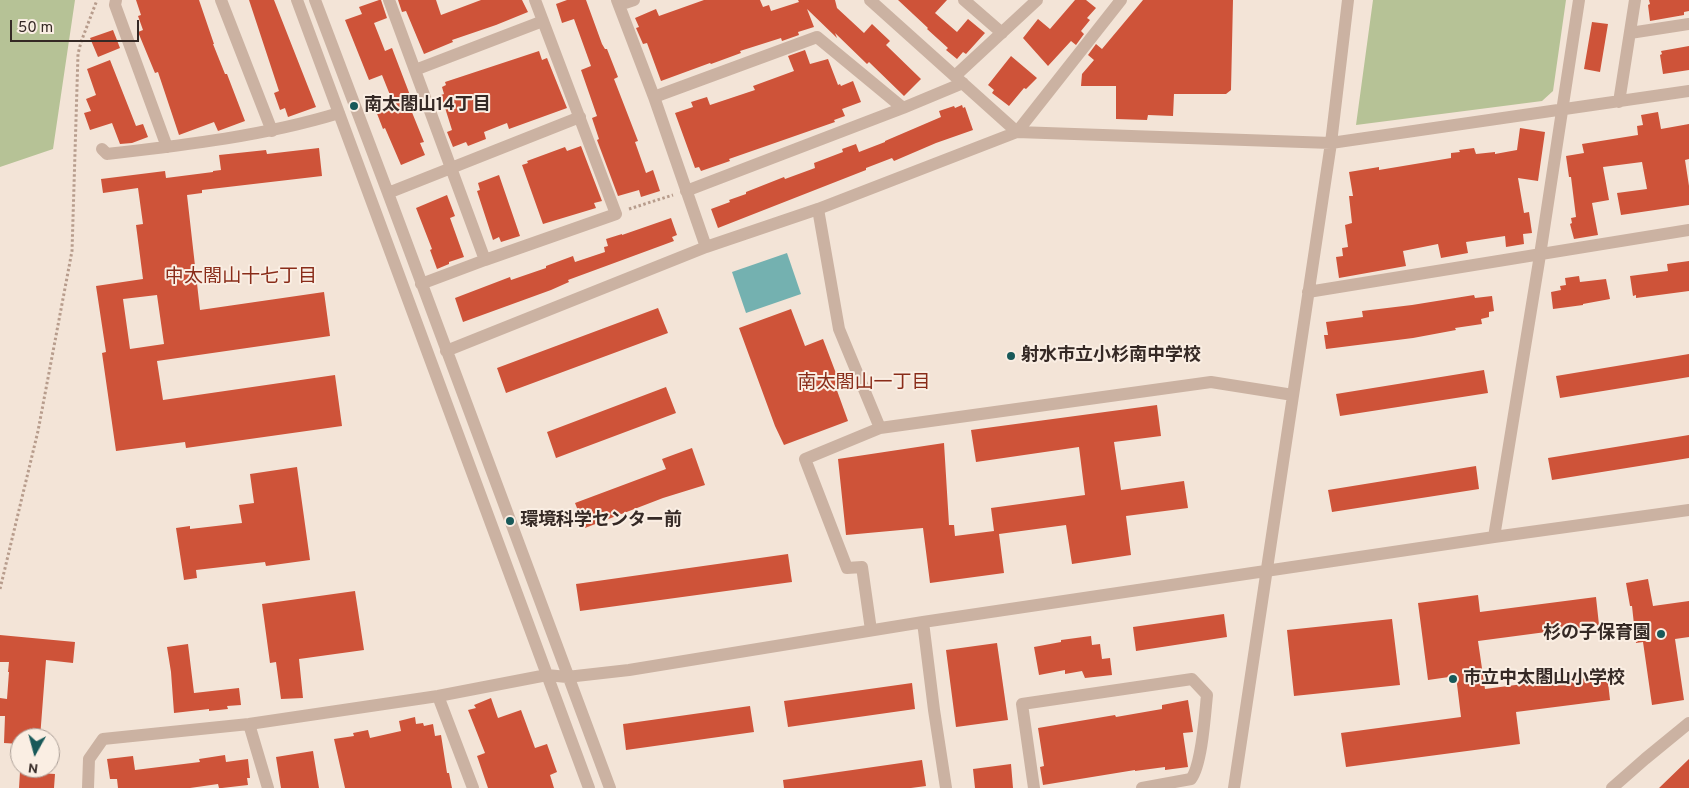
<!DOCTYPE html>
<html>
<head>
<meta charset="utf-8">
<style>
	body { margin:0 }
	#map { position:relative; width:1689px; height:788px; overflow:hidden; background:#f3e4d7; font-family:Overpass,sans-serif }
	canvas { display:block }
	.north { position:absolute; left:10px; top:728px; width:50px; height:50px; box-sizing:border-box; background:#faeee3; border:1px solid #ab9f97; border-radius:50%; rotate:187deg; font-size:14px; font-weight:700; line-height:20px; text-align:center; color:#352925 }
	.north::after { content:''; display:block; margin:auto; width:18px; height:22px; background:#185959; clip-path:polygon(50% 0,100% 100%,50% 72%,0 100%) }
	.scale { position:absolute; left:10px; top:20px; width:129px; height:22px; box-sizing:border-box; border:2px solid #352925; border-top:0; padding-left:6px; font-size:15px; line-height:18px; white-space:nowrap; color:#352925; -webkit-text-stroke:4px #faeee3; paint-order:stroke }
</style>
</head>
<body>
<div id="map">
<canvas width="1689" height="788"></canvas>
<div class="north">N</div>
<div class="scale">50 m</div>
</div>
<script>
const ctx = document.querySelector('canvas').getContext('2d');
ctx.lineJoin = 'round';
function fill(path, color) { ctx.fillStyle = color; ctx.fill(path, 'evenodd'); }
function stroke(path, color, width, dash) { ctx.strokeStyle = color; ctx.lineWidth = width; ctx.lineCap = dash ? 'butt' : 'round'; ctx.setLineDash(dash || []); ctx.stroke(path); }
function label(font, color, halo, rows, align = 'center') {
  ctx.font = font + ' Overpass,"Noto Sans JP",sans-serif'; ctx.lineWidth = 4; ctx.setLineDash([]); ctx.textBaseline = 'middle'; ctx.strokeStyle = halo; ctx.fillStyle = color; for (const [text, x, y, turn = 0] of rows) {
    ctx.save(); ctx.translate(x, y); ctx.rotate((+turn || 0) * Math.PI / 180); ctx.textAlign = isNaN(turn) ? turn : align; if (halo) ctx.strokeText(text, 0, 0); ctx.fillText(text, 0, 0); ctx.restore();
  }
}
fill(new Path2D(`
	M0,0H75L53,149L0,167Z
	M1373,0H1566L1553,91L1542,101L1356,125Z`), '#b6c296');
fill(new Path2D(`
	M787,253L801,294L746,313L732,272Z`), '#74b1b0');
fill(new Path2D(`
	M136,0H199L214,44H213L225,74H227L245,121L218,131L214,122L179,135L158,72L155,73L138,32L143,30L138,16L141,15Z
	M249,0H274L316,107L288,117L285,108L280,110L274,93L279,91Z
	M379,0H381L387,18L374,23L385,51L392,48L413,103L409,105L424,142L420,143L425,155L401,165L385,128L383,129L376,111L394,105L382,75L369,80L345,20L362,14L359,7Z
	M398,0H436L441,15L481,0H522L528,12L496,25L452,40L453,42L424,54L406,11L402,12Z
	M567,0H586L602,44L605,49H607L618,77L614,79L638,141L635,142L646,173L653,170L660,191L641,197L639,190L618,196L597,140L599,139L592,118L597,116L581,70L591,66L574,19L562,23L556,4Z
	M704,0H760L763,7L769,5L771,11L799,2L798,0H835L837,8L864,33L872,24L890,41L886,45L921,79L904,96L869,62L867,64L835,33L837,38L807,9L814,27L798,32L799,35L782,41L781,38L740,51L741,53L711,64L710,63L661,81L647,43L643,44L636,28L639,27L635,18L656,9L659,16Z
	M898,0H947L935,13L957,32L968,19L985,33L966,54L963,52L957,59L946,50L948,48L927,29L928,28Z
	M1075,0H1086L1096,8L1087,18L1090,20L1081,31L1084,34L1076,45L1071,41L1048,66L1023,38L1038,19L1050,29Z
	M1143,0H1233L1231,90L1226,94H1174L1173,116L1148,115L1147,120L1116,119V86H1081L1082,74L1094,60L1088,55L1096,44L1102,49Z
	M1649,0H1689V11L1684,12V15L1650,21L1648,5L1650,4Z
	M1592,22L1608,24L1600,72L1584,69Z
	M113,30L120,48L98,57L90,38Z
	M1689,46V70L1663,74L1660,55L1662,54L1661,51Z
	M805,50L810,64L828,59L838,85L840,84L841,86L853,81L861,102L842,109L845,116L834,120L835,122L729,159L730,161L701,171L699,167L695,168L675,113L693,107L691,102L707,97L710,105L755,90L753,86L794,71L788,56Z
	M539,51L542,60L547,58L567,108L509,129L507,123L484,132L486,139L468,146L466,142L453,147L447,132L452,130L441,95L444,94L442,87L446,85L445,82Z
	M1011,56L1037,78L1026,89L1024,88L1009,106L992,93L994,90L988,85Z
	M110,60L136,126L143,124L148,137L132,143L120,144L112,123L90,130L84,113L91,111L86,99L96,95L87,69Z
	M962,105L963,108L965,107L973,130L936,143L894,161L892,158L866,168V170L718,228L711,209L730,202L729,200L746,194V192L784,177L785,179L815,168L814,163L843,152L842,149L856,144L859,152L885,142V141L941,117L939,111L954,106L955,108Z
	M1658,112L1661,129L1689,124V159L1685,160L1689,186V205L1621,215L1617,193L1647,189L1642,162L1603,167L1609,200L1592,203L1598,235L1574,239L1570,224L1572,223L1571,218L1576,217L1571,177H1569L1566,156L1584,153L1582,144L1638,135L1637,126L1643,125L1641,115Z
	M1520,128L1545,132L1538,181L1518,178L1524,213L1529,212L1532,233L1523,234L1524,244L1506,247L1505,236L1466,242L1468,253L1441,258L1438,244L1403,251L1406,266L1339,278L1336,257L1343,256L1342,248L1348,247L1345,225L1352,223L1349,196H1353L1349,172L1379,167V170L1451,158V153L1460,152L1459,150L1474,148L1476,154L1495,152V154L1517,150Z
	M581,146L602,201L594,203L596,208L543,224L522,165L528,163L527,161L565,147L567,151Z
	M319,148L322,176L202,190V193L187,195L200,310L324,292L330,336L157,361L163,400L335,375L342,426L186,448L185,442L116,451L102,353L106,352L96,286L143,279L136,225L143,224L138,188L103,193L101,179L165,171L166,178L213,172V171L221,170L219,155L266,150L267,154ZM157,295L164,344L130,349L123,299Z
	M499,175L520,236L501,242L499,237L493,240L477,191L480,190L478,183Z
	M447,195L455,216L450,218L464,257L449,262V264L437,269L430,250L432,249L416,208Z
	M671,218L677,235L672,237L674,241L568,280L569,282L551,290L463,322L455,298L510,277L511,280L546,268V266L573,256L575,262L605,252L604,247L608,246L606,239L622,234V235Z
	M1689,261V291L1636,298V295L1633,296L1630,276L1668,271L1667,264Z
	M1579,276L1580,282L1606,279L1610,299L1583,304V305L1553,309L1551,292L1561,290L1560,286L1566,285L1565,278Z
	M1474,295L1475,298L1492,296L1494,311L1489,312V317L1481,319L1482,324L1455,328L1456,330L1413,338L1326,349L1324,335H1328L1326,322L1363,317L1362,311L1412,305Z
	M658,308L668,333L506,393L497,368Z
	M791,309L805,346L823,339L840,384L835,385L848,421L784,445L775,426L739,328Z
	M1689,354V377L1560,398L1556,376Z
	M1484,370L1488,393L1340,416L1336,394Z
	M666,387L676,413L556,458L547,432Z
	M1157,405L1161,436L1114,442L1121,490L1184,481L1188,508L1126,516L1131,555L1072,564L1066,525L999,534L1004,573L930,583L923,528L846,535L838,459L944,443L949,525H954L955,536L994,531L991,508L1085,495L1079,447L976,462L971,430Z
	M1689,435V458L1552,480L1548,458Z
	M692,448L705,485L663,498L585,528L575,503L666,469L662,459Z
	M1476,466L1479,489L1332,512L1328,490Z
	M297,467L310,560L266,566L265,562L196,570L197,578L184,580L176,528L190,526V529L242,523L239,505L254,503L250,474Z
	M788,554L792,582L580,611L576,584Z
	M1648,579L1653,606L1689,601V637L1675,639L1684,700L1652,705L1643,642L1636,643L1632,606H1630L1626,583Z
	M355,591L364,650L299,659L303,698L281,699L276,662L270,663L262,604Z
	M1478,595L1480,612L1596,597L1599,625L1478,641L1485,689L1607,673L1610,700L1516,712L1520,744L1346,767L1341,733L1461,717L1456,676L1428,680L1418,603Z
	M1224,614L1227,637L1136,651L1133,627Z
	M1392,619L1400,685L1294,696L1287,630Z
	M0,635L75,642L73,663L46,660L40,738H20V744L4,743L5,716H0V698L7,699L9,672H8L9,662H0Z
	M1091,636L1092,645L1100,644L1102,659L1110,658L1112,675L1085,678L1082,671L1065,674V670L1039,675L1034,647L1061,642V640Z
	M997,643L1008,720L956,727L946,650Z
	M188,644L194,693L239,688L241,705L227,706L228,709L209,711V709L174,713L171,672L167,647Z
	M912,683L915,709L788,727L784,701Z
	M491,698L498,718L521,710L535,748L547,744L557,772L550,775L554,788H488L477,756L485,753L468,710L476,708L474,705Z
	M1188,700L1193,732L1183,733L1188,767L1165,770V767L1135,771V770L1043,785L1040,767L1044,766L1038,728L1115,715L1116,717L1162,709V705Z
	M750,706L754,732L626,750L623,724Z
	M415,717L416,724L423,723L424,726L433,724L435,736L441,735L447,773H449L452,788H345L334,739L354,736L353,733L368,730L370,738L401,731L399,721Z
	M313,751L319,788H281L276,757Z
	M225,755L226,762L248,759L250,778H247L248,785L222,788H219L218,784L190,788H118L117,779H110L107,759L133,756L135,770L200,762L199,759Z
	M1689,759V788H1659Z
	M922,760L926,786L911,788H784L783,780Z
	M1011,764L1013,788H975L973,769Z
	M20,772L55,774L54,788H19Z`), '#ce5339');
stroke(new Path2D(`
	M629,209L673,195
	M0,589L38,431L72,251L78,54L81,42L97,0`), '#b79c8c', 3, [2.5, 2.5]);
stroke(new Path2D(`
	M116,0L115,5L167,147
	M221,0L272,131
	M297,0L589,788
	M315,0L388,193L610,788
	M389,0L485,260L421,284
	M617,0L654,97L706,247
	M870,0L1017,132
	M964,0L1002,33
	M619,5L634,0
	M1630,33L1689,24
	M415,70L543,21
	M955,76L1037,0
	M654,97L817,37L903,108
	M1619,102L1635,0
	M1017,132L1121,0
	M102,149L107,154C185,145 264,136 339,113
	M686,191L903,108L963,83
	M388,193L580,117
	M818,209L839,329L880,428L1211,382L1293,395
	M485,260L616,214L535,0
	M1308,292L1689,230
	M446,351L706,247L818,209L1017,132L1331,143L1689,91
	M1494,537L1540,255L1579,0
	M923,622L934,710L946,788
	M871,630L862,567L847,568L805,459L880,428
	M438,696L473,788
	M249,724L268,788
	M88,788L89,759L103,739L249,724L438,696L547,675L567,677L629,670L923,622L1494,537L1689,510
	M1034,788L1022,704L1192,679L1207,695C1205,714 1202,765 1191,779L1142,788
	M1234,788L1331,143L1348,0
	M1612,788L1645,759L1689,723`), '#cbb2a2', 12);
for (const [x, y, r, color] of [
	[354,106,5,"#185959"],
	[1011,356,5,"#185959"],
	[510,521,5,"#185959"],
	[1661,634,5,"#185959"],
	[1453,679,5,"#185959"]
]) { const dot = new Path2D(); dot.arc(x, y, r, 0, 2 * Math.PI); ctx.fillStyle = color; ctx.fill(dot); stroke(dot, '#faeee3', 2); }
label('bold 18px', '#352925', '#faeee3', [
	["南太閤山14丁目",364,106],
	["射水市立小杉南中学校",1021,356],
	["環境科学センター前",520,521],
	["杉の子保育園",1651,634,"right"],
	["市立中太閤山小学校",1463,679]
], 'left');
label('19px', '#892c19', '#faeee3', [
	["中太閤山十七丁目",241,278],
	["南太閤山一丁目",864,384]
]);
</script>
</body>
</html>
